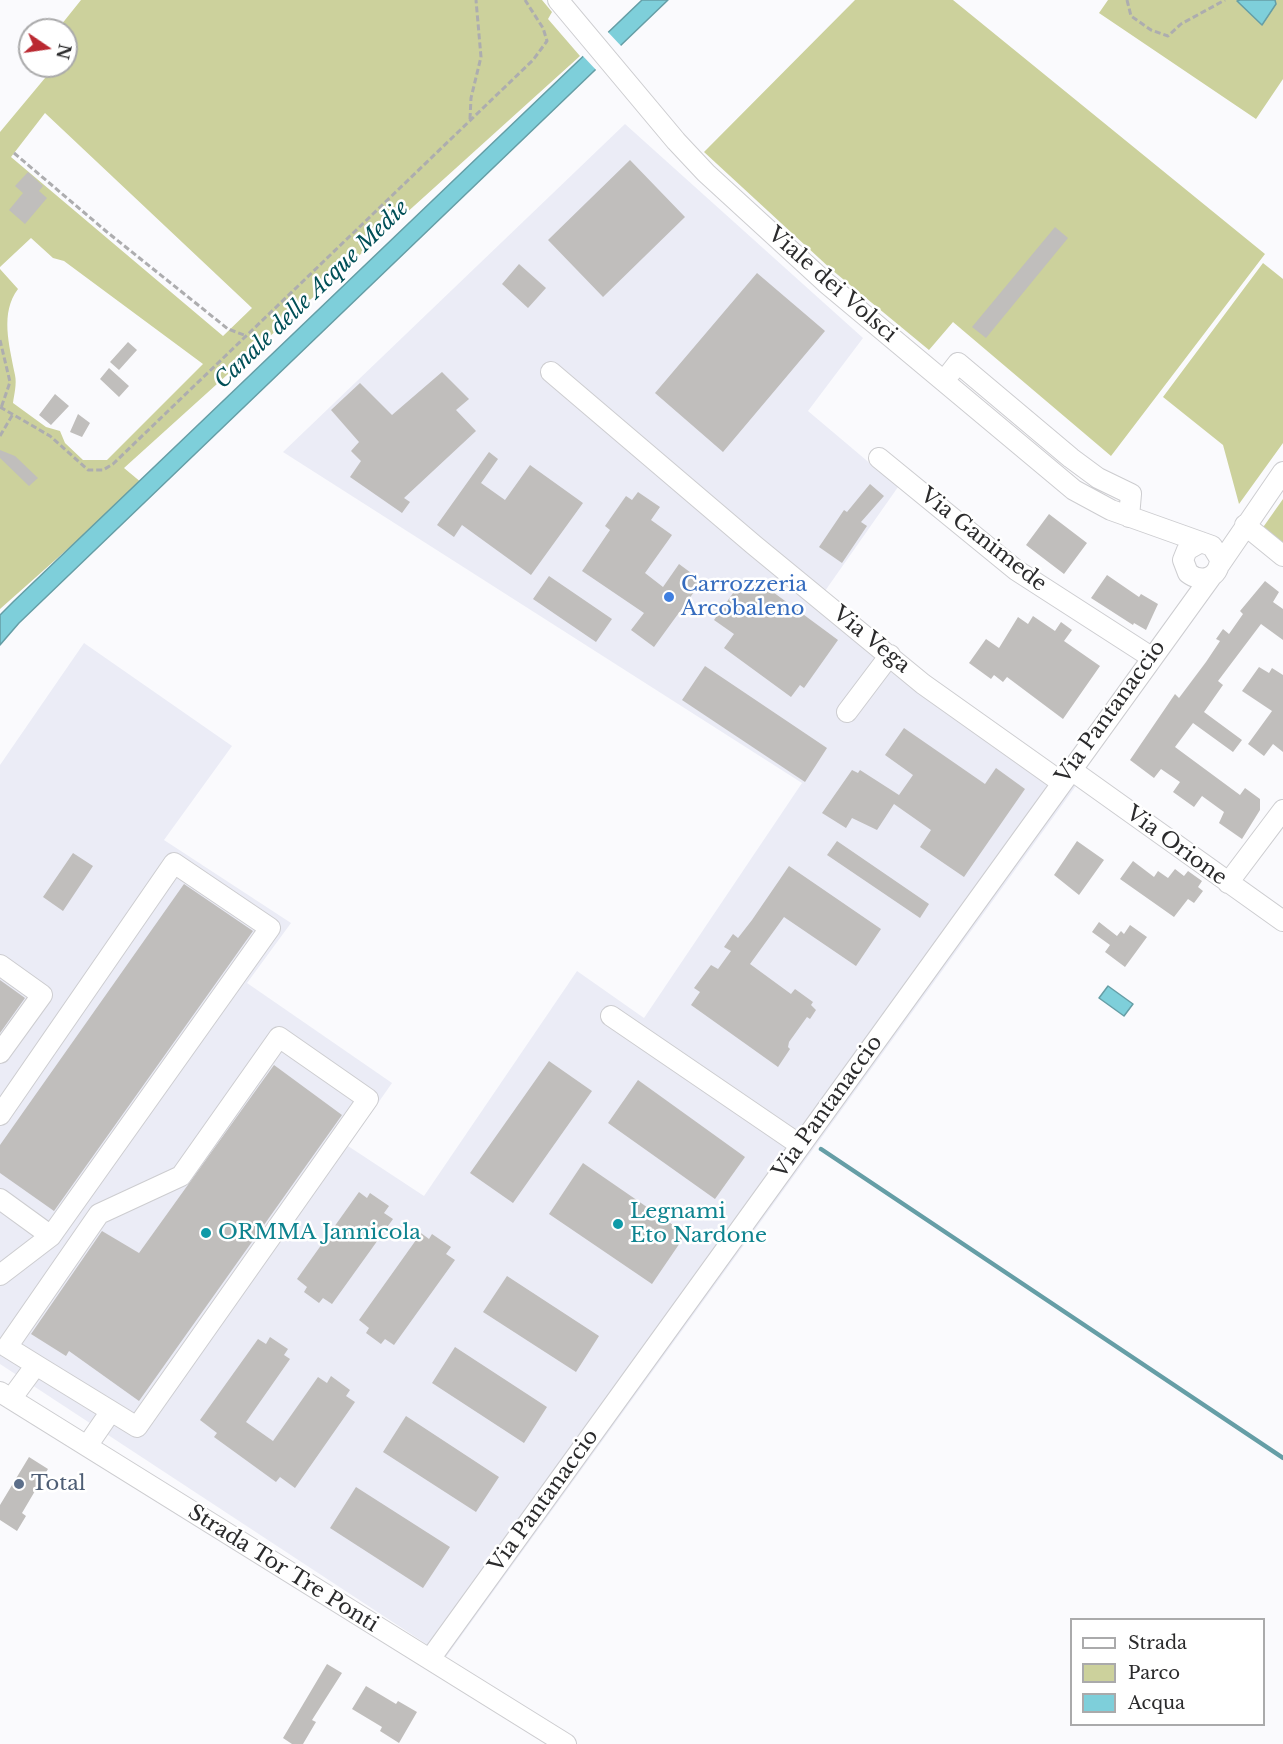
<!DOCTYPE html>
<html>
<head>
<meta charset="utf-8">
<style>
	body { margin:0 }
	#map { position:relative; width:1283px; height:1744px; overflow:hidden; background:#fafafd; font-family:"Libre Baskerville",serif }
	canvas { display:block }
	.legend { position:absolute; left:1070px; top:1618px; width:195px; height:108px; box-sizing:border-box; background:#fff; border:2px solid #aaaaab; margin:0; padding:8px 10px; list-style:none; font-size:18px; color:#2b2b2c }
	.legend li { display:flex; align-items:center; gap:12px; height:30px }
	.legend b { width:30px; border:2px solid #aaaaab }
	.north { position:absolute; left:18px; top:18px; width:60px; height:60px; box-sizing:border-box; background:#fff; border:2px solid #aaaaab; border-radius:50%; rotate:103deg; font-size:16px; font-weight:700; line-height:24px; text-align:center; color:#2b2b2c }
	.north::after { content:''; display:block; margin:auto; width:21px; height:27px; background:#ba2931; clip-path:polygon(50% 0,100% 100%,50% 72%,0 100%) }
</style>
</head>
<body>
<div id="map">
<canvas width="1283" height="1744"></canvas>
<ul class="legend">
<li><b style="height:8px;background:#fff"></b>Strada</li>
<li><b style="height:16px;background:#ccd19c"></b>Parco</li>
<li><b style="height:16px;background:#7ecfda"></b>Acqua</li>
</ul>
<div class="north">N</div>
</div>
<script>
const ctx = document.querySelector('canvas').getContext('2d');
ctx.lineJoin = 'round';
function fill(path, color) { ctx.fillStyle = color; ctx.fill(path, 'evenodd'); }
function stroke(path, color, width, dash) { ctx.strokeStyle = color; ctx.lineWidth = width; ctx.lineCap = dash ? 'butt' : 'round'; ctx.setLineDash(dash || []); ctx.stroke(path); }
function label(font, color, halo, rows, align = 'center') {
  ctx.font = font + ' "Libre Baskerville",serif'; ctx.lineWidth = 5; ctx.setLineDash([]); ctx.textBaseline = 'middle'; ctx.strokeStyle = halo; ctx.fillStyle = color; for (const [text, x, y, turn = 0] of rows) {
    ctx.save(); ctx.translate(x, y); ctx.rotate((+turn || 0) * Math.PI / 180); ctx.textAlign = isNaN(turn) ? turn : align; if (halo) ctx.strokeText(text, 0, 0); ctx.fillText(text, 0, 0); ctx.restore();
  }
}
fill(new Path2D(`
	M625,124L863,338L808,411L898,487L825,591L927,678L1078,783L446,1657L0,1364V765L84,643L232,746L164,840L291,923L247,983L392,1083L348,1146L424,1196L577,971L644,1018L802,783L283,452Z`), '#ebecf6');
fill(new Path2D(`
	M81,0H542L552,12L548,19L580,56L124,468L142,483L0,609V269L18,289C0,313 9,344 15,375C17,384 14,395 13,403L46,427L60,431L65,443L83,460H107L203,364L64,261L53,258L31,238L0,267V132L55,66H66V30H57ZM45,113L252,308L223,336L11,157Z
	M855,0H953L1265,254L1111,456L953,322L929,350L832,270L704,152Z
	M1108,0H1283V79L1256,119L1099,13Z
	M1263,263L1283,279V443L1239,504L1223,445L1163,397Z
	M1283,499V552L1259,533Z`), '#ccd19c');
const water = new Path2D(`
	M642,0H668L19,623L0,645V615L13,602Z
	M1240,0H1275L1276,4L1262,25L1237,1Z
	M1108,986L1133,1004L1124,1016L1099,998Z`);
fill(water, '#7ecfda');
stroke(water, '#659ea6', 1.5);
fill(new Path2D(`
	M606,30L623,48L598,72L581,54Z`), '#fafafd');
stroke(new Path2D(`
	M821,1149L1283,1458`), '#659ea6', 4.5);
fill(new Path2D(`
	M630,160L685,217L603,297L548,240Z
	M28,172L43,186L39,191L47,198L25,224L9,210L23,193L15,186Z
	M1055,227L1068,238L986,338L972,327Z
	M519,264L546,288L528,308L502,284Z
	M757,273L825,331L723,452L655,393Z
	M128,342L137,350L119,370L110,362Z
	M109,368L129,386L119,397L100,379Z
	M442,372L469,399L456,410L476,431L404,498L410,502L402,513L350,477L361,461L351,451L359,442L331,410L360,383L392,415Z
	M55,394L69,406L51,425L39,415Z
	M78,414L90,423L82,437L70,432Z
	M0,450L15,456L38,478L29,486L0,458Z
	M489,452L498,459L481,483L505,500L530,465L583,503L531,575L462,525L454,537L437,525Z
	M870,484L884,496L861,522L867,526L842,563L819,547L844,510L847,512Z
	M638,492L660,507L651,520L672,535L645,573L663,587L679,564L702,581L654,647L631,630L644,613L582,571L610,530L605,526L626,496L632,500Z
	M1049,514L1087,543L1064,574L1026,545Z
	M1107,575L1139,597L1141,594L1158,604L1146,630L1134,623L1133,625L1091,598Z
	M549,576L612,619L596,642L533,599Z
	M743,579L753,587L758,581L838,640L804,688L800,685L791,697L724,648L734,634L714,620Z
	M1265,581L1279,592L1273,602L1283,609V640L1261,624L1218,681L1223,685L1204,712L1242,740L1233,752L1193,723L1175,747L1240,795L1245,788L1260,799V810L1242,839L1219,823L1224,812L1202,796L1194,807L1173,792L1180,782L1161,769L1154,778L1130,760L1175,694L1179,698L1206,662L1220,641L1216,639L1223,629L1229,634L1243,614L1240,611Z
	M1033,616L1055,631L1061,622L1072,630L1064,641L1100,666L1063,719L1007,677L1003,682L994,675L991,679L969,663L986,639L999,648L1018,617L1028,624Z
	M705,666L827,748L805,782L682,700Z
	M1259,667L1269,673L1272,668L1283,675V752L1273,744L1264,756L1248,744L1272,711L1242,691Z
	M904,728L985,784L996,768L1025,789L964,877L920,847L931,830L894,804L877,830L852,818L846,828L822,813L852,770L858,773L860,770L899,795L913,775L885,755Z
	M837,841L929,904L920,918L827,855Z
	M1077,841L1104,860L1079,895L1054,875Z
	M73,853L93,866L63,911L43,897Z
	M1133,861L1154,877L1158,871L1168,878L1175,869L1184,876L1188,871L1202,881L1198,887L1203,891L1194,903L1188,899L1174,917L1120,879Z
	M789,866L881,929L856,966L784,917L750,964L791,994L795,989L813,1002L811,1005L816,1010L810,1019L807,1017L789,1042L788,1047L790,1049L778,1067L691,1005L700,992L694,988L711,965L718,969L731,951L724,947L733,934L738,938L752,920Z
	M184,884L253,931L54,1211L0,1173V1145Z
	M1099,922L1117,936L1121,931L1124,934L1130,925L1147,937L1125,967L1105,952L1110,945L1092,932Z
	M0,980L25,998L0,1033Z
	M549,1061L592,1091L513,1203L470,1173Z
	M274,1065L342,1115L139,1401L69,1351L66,1356L31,1334L102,1231L139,1253Z
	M638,1080L745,1157L715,1199L608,1123Z
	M583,1163L686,1234L652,1284L549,1214Z
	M359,1192L367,1198L370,1193L389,1206L384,1213L393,1219L332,1304L323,1298L319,1303L304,1292L307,1287L297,1279Z
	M421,1233L429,1239L432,1234L451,1247L446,1254L455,1260L394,1345L385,1339L381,1344L366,1333L369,1328L359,1320Z
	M507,1276L599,1336L576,1372L483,1312Z
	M270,1337L288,1349L284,1355L290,1359L246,1422L273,1441L318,1377L327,1383L331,1376L350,1390L346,1396L355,1402L295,1488L280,1477L276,1482L214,1437L217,1433L200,1420L258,1339L266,1344Z
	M455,1347L547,1407L524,1443L432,1383Z
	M406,1416L499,1477L476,1512L383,1452Z
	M29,1457L48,1469L22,1513L26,1516L17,1531L0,1520V1505Z
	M356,1487L450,1547L423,1588L330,1528Z
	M327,1664L342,1673L312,1720L316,1722L303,1744H292L283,1738Z
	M366,1686L396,1704L398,1701L417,1712L399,1743L380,1731L382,1727L352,1709Z`), '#c0bebc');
const minor = new Path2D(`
	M558,0L676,141L706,173L825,282L1074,490L1111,510L1212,546L1220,559C1219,578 1202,584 1188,573L1183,560L1187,550L1201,542
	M551,372L754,545L923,684L1061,782
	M944,381L958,363L1071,458L1098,478L1131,494L1129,517
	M879,458L1016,570L1151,657
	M1245,525L1283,556
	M1220,564L1283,472
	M847,712L890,655
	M1070,769L1283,921
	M1228,883L1283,810
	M0,965L42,995L0,1053
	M611,1016L800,1145
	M0,1115L174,863L270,928L51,1236L0,1275
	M0,1199L51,1236
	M0,1392L566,1744
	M11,1399L36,1365L7,1347L99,1214L181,1176L279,1037L368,1099L137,1427L36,1365
	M87,1446L111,1411
	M430,1659L1211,577`);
stroke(minor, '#cdcdd0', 22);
stroke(new Path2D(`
	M1127,0L1131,16L1151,30L1168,36L1181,24L1225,0
	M470,119L471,98L481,57L476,0
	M14,153L107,232L228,329L244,335
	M0,340L10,382L1,408
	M0,407L50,436L88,470H103L113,464L533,60L547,41L543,28L525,0
	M0,436L13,414`), '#adadaf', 3, [6, 3]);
stroke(minor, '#fff', 20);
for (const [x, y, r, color] of [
	[669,597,6,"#3f7fe0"],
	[618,1224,6,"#0f9aa8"],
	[206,1233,6,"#0f9aa8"],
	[19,1484,6,"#5c6f8a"]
]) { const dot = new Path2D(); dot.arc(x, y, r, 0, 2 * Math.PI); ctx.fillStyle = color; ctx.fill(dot); stroke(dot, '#fff', 2); }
label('21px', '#2b2b2c', '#fff', [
	["Viale dei Volsci",832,285,41],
	["Via Ganimede",983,540,38],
	["Via Vega",871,640,39],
	["Via Pantanaccio",1111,712,-54],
	["Via Orione",1176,846,36],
	["Via Pantanaccio",828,1107,-54],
	["Via Pantanaccio",544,1501,-54],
	["Strada Tor Tre Ponti",283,1569,32]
]);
label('21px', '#366cbe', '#fff', [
	["Carrozzeria",681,585],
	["Arcobaleno",681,609]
], 'left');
label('21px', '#0d838f', '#fff', [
	["Legnami",630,1212],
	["Eto Nardone",630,1236],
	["ORMMA Jannicola",218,1233]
], 'left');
label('21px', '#4e5e75', '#fff', [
	["Total",31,1484]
], 'left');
label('italic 22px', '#004f57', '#fff', [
	["Canale delle Acque Medie",312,295,-44]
]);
</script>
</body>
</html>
